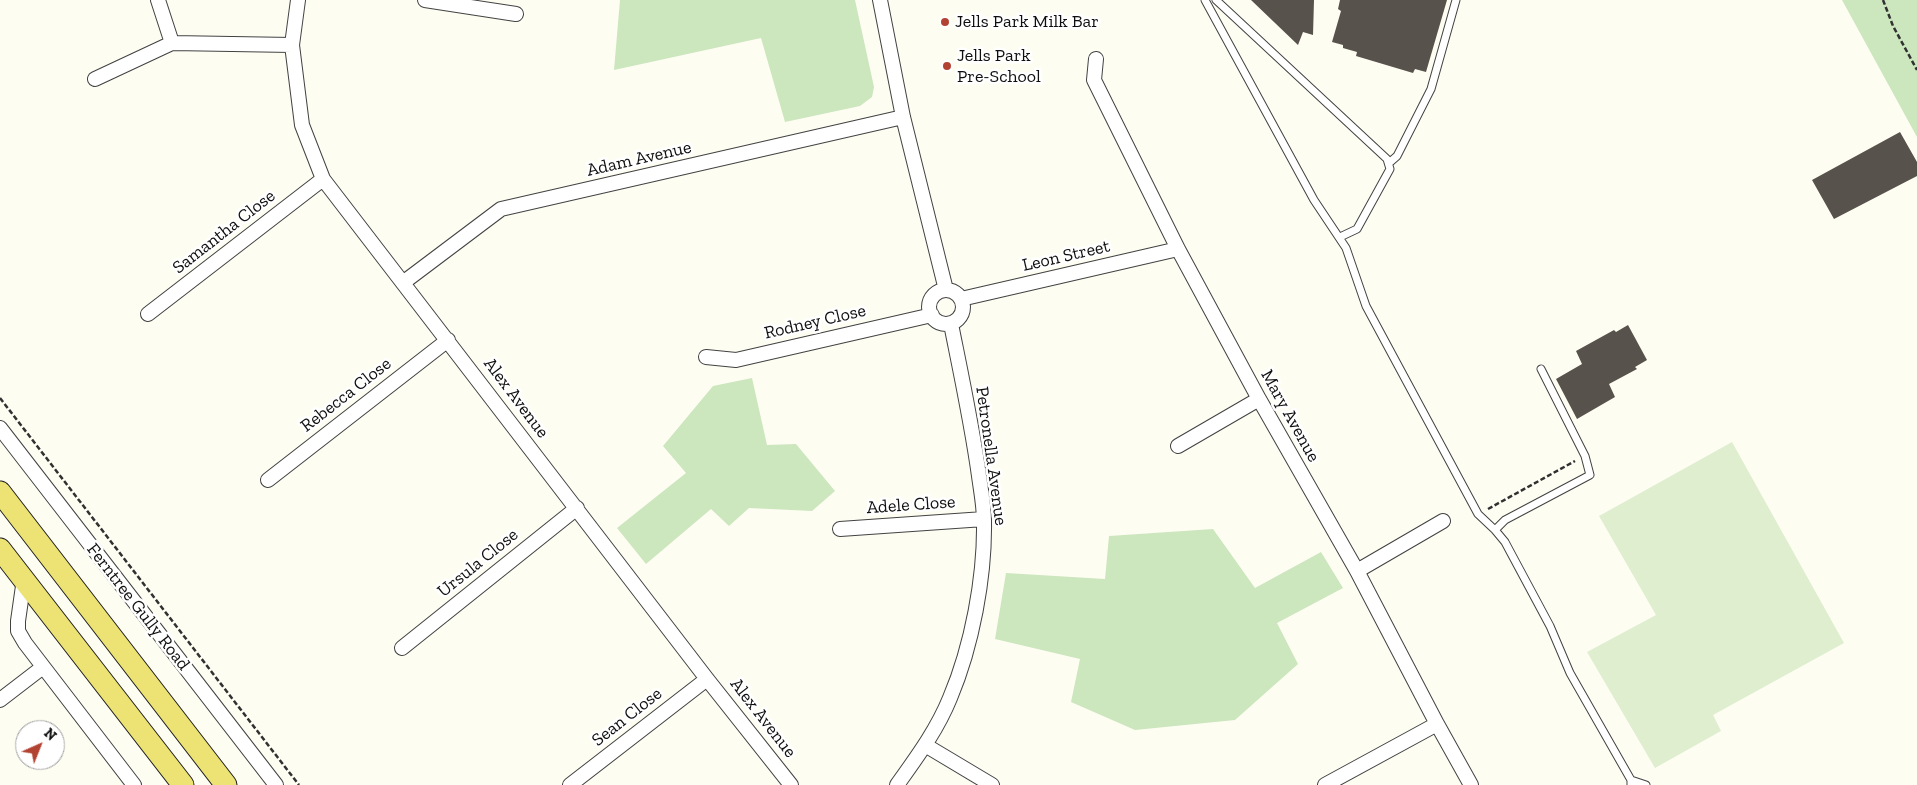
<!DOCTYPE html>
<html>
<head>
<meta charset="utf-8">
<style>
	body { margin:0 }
	#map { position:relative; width:1917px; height:785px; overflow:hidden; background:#fefdf2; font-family:"Zilla Slab",serif }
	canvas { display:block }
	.north { position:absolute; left:15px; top:720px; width:50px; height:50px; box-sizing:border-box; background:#fff; border:1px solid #9f9f9f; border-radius:50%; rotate:44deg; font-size:14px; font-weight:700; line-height:20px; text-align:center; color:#0f0f0f }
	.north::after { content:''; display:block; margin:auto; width:18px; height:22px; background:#b24333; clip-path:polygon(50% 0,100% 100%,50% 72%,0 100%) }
</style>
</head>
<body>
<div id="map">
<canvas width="1917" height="785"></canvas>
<div class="north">N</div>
</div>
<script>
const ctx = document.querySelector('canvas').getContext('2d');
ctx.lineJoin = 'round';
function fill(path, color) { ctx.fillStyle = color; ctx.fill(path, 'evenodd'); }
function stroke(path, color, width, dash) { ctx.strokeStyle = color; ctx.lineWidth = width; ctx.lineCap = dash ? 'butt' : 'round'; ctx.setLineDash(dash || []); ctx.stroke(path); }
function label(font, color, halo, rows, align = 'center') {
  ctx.font = font + ' "Zilla Slab",serif'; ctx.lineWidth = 5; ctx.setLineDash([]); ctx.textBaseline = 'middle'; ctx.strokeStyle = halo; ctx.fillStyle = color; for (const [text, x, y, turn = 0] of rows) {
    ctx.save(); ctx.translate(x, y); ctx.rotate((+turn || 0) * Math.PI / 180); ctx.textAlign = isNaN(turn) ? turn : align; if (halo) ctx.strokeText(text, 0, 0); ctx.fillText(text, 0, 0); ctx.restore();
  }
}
fill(new Path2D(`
	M620,0H855L874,87L872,97L860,106L785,122L761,38L614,70Z
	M1842,0H1917V137Z
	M752,378L767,445L796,444L835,491L812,511L749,508L729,526L711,509L646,564L617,528L686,473L663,446L713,386Z
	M1213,529L1255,588L1321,552L1343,588L1277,623L1298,664L1235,720L1135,730L1071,702L1080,659L995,639L1006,573L1105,579L1109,536Z`), '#cce6be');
fill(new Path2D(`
	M1732,442L1844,643L1713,715L1721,731L1655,768L1587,652L1656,615L1599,516Z`), '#deeecf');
fill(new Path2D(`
	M1251,0H1314L1313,35L1303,32L1298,45Z
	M1340,0H1447L1426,72L1415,69L1413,73L1356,56L1357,52L1343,48V45L1332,42L1341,11L1338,9Z
	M1900,132L1917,162V176L1834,219L1812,180Z
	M1628,325L1647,360L1635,367L1637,369L1609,384L1615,397L1577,419L1556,379L1582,364L1576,351L1614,330L1616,332Z`), '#57524c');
const lane = new Path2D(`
	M1205,0L1314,200L1346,248L1366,306L1478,514L1495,530L1505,520L1590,475L1585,456L1541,369
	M1216,0L1387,159L1390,169L1357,229L1340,237
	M1389,163L1397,156L1431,89L1456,0
	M1495,530L1505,542L1550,626L1570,673L1631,780V785
	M1631,780L1646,785`);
const street = new Path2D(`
	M158,0L172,43
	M298,0L292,45L302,125L323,179L707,679L791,785
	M425,0L516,14
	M880,0L903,117L946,290
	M1096,59L1094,80L1178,249L1259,399L1357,571L1437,724L1471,785
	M95,79L172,43L292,45
	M404,282L501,209L903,117
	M929 307a17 17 0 1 1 34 0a17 17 0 1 1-34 0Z
	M961,299L1178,249
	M148,314L323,179
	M706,357L736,360L932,315
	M0,428L276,785
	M1178,446L1259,399
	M268,480L448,340
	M840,529L984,519
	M1357,571L1443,521
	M24,579L18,621V631L25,643L134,785
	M402,648L577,508
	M0,700L43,667
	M925,745L992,785
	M570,785L707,679
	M897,785C917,757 937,730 950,698C972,646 985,577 984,521C984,506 981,491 979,476C972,425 961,374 951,324
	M1325,785L1437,724`);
const primary = new Path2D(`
	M0,492L226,785
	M0,549L183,785`);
stroke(lane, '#424242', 9);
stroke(street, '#424242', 16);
stroke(primary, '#202020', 23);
stroke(new Path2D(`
	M1883,0L1893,26L1917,70
	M0,398L299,785
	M1488,509L1575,461`), '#313131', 2.5, [5, 2.5]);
stroke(lane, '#fff', 7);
stroke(street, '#fff', 14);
stroke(primary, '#ece374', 21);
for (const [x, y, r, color] of [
	[945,22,5,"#b24333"],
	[947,66,5,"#b24333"]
]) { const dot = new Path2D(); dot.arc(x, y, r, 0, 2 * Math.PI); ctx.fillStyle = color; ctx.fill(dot); stroke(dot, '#fff', 2); }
label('18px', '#0f0f0f', '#fff', [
	["Jells Park Milk Bar",955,22],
	["Jells Park",957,56],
	["Pre-School",957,77]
], 'left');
label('18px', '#0f0f0f', '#fff', [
	["Adam Avenue",639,159,-13],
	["Samantha Close",224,232,-38],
	["Leon Street",1066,256,-13],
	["Rodney Close",815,322,-13],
	["Rebecca Close",346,395,-38],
	["Alex Avenue",516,398,53],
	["Mary Avenue",1290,416,61],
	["Petronella Avenue",991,456,82],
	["Adele Close",911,505,-4],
	["Ursula Close",478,563,-39],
	["Ferntree Gully Road",138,607,52],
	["Sean Close",627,717,-38],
	["Alex Avenue",763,718,52]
]);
</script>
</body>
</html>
